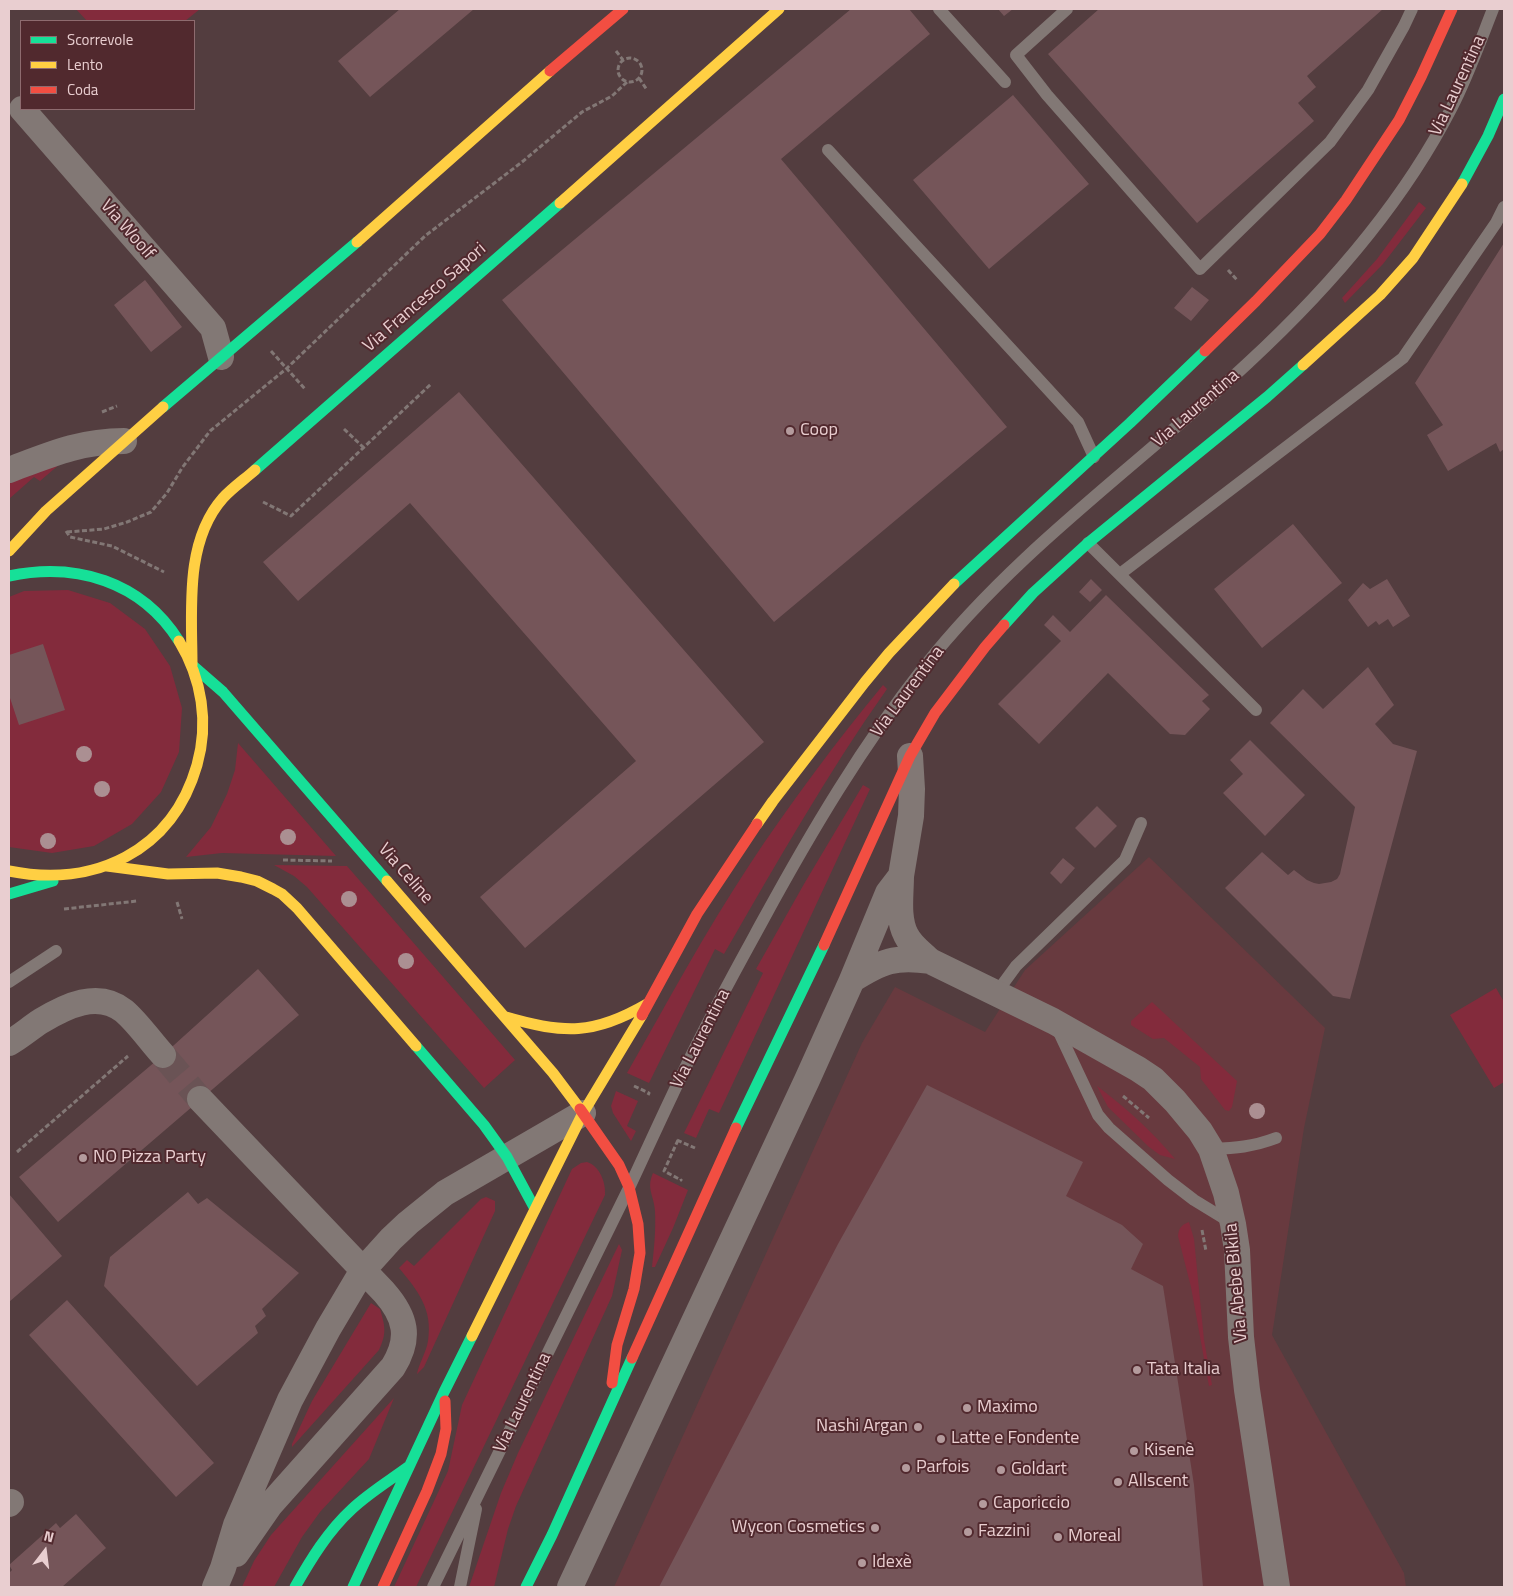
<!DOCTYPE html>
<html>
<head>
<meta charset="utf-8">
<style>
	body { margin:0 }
	#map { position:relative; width:1513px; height:1596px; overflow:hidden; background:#533d3f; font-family:"Titillium Web",sans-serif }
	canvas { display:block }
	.frame { position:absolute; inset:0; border:10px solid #e9ced0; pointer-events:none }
	.legend { position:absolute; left:20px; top:20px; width:175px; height:90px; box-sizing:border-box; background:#51292e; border:1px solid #8e6b6f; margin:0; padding:6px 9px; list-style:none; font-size:15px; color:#e9ced0 }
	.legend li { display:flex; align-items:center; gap:10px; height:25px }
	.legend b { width:25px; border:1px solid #8e6b6f }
	.north { position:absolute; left:20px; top:1526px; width:50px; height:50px; -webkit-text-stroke:4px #51292e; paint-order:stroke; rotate:15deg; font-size:14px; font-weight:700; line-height:20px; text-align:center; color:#e9ced0 }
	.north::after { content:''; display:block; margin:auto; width:18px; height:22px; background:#e9ced0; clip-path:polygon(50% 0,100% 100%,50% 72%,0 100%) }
</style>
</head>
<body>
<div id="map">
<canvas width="1513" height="1596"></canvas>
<div class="frame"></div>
<ul class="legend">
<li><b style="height:6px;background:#16e098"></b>Scorrevole</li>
<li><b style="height:6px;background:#ffcf43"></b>Lento</li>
<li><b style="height:6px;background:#f24e42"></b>Coda</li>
</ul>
<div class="north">N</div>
</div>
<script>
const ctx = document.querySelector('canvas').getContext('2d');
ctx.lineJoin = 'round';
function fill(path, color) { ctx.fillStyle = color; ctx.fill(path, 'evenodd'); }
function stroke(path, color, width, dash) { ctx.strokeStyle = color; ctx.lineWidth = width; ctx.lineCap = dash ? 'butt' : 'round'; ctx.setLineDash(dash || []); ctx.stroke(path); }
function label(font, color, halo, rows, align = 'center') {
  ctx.font = font + ' "Titillium Web",sans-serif'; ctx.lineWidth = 4; ctx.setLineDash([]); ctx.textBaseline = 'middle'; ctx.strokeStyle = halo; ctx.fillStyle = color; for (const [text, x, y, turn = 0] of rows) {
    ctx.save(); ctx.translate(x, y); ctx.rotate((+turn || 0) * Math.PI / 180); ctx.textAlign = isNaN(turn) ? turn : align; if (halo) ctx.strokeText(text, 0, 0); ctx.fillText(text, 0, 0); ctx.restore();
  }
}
fill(new Path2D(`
	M1149,857L1325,1028L1304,1128L1272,1335L1404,1573L1406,1587H614L862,1043L895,987L985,1032L1025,970Z`), '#683a3f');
fill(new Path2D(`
	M76,9H200L185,21H87Z
	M1419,202L1426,208L1383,264L1345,303L1342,298L1377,259Z
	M61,463L40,481L34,477L9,499V483Z
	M68,590L110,603L145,629L170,666L182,708L179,752L161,792L132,824L94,846L52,853L9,847V597L24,591Z
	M883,685L887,689C827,774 776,864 724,954L715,949L649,1083L627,1073C667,1003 705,932 750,864C791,802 836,742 883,685Z
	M238,743L336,856L222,853L186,857L211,827L227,794L235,770Z
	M863,785L870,789L719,1113L709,1109L696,1138L684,1133L763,973L756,969L804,884Z
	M274,865L347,866L515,1060L484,1088L307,887L294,876Z
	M1496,988L1504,1002V1082L1494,1088L1450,1015Z
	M1152,1002L1237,1081L1232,1107L1229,1111L1225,1110L1222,1106L1201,1079L1200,1067L1164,1038L1153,1039L1131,1025V1021Z
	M1097,1086C1127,1109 1151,1130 1175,1159L1160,1155L1149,1147L1108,1107Z
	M616,1091L638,1101L627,1126L636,1131L631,1141L613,1113L611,1106Z
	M587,1162C600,1166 606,1183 605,1195L416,1587H394L448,1471L462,1405L572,1169L581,1163Z
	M653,1173L688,1190L673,1228L655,1267H652C654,1249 656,1230 655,1211C654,1195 646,1189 653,1173Z
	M486,1197L495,1201V1211L424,1367L417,1374C419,1363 426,1353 428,1341C433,1309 418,1291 399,1268L407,1260L414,1266L481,1199Z
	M1189,1222L1194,1239L1204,1340L1212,1385L1209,1386L1191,1287L1178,1236C1179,1228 1181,1225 1189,1222Z
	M619,1244L622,1250L612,1296L516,1506L508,1529L494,1587H469L501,1493L518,1453Z
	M371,1303L380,1309C385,1326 387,1333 379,1350L292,1447V1444L312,1401Z
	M394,1398L369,1459L320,1512L302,1537L274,1587H242L254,1561L271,1535Z`), '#832b3c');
fill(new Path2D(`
	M400,9H474L370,97L338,61Z
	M851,9H909L930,34L781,159L1007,427L774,622L502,300Z
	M998,9H1013L1004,16Z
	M1099,9H1383L1307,76L1316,87L1298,103L1314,121L1197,223L1048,54Z
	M1013,95L1089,184L989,269L913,180Z
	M1504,243V449L1500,452L1496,443L1448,471L1427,435L1443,425L1415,383Z
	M145,280L182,327L151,352L114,305Z
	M1192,287L1209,300L1191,321L1174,308Z
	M459,392L764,742L525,948L480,897L636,761L410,503L298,601L263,562Z
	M1293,524L1342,583L1262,648L1214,589Z
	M1091,579L1102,590L1090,602L1079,592Z
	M1387,579L1410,616L1393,627L1388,619L1379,625L1376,621L1368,627L1348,600L1363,583L1370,589Z
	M1106,595L1209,695L1202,701L1210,709L1185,735L1170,734L1108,673L1039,744L998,704L1061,641L1044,625L1053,615L1070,632Z
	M43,644L65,710L19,725L9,695V655Z
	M1368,667L1394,705L1375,724L1393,744L1417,751L1350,999L1333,996L1225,888L1262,852L1288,875L1294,870L1307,880L1314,883L1319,884L1331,882L1337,879L1340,874L1355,807L1270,723L1303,689L1323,709Z
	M1250,740L1305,795L1265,836L1223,793L1243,774L1230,760Z
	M1097,806L1117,826L1095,848L1075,828Z
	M1063,858L1075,868L1061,884L1050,873Z
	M258,969L299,1015L58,1222L19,1177L163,1055Z
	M927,1085L1083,1162L1066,1196L1122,1225L1143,1244L1131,1269L1163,1286L1194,1485L1203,1587H659L838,1244Z
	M188,1192L198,1204L207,1198L299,1273L262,1309L266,1316L255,1326L258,1333L197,1386L104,1286L110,1257Z
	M9,1194L62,1256L9,1302Z
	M67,1300L214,1463L176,1497L29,1335Z
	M76,1514L106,1548L62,1587H9V1573L12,1570L9,1565L56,1523L60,1528Z`), '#755559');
stroke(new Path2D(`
	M163,1055L200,1099`), '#6a5355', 26, [26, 13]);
stroke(new Path2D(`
	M616,51L623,60
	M618 70a12 12 0 1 1 24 0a12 12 0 1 1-24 0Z
	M639,78L647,90
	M1228,270L1237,280
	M271,351L305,389
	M102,412L117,406
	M344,429L364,448
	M263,502L291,516L431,384
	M66,531L70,537L112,546L164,572
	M67,532L104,529L127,522L151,512L167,493L182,468L210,431L286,369L425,236L522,162L582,112L612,96L627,82
	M283,860L332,861
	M177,902L182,919
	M64,909L137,901
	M634,1086L649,1093L648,1095
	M1123,1096L1149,1118
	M677,1140L695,1148
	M678,1140L664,1171L681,1180V1179
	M17,1152L128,1056
	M1202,1230L1206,1251`), '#827775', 3, [5, 2.5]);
stroke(new Path2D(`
	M939,9L1005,82
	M1067,9L1016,55L1047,95L1200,269L1330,142L1368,90L1404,26L1412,9
	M828,150L1078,422L1094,457
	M1088,543L1256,710
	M1120,574L1403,358L1496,223L1504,207
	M9,982L56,951
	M997,992L1016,966L1125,860L1141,823
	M1057,1028L1098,1115L1109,1128L1168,1180L1194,1200L1230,1222
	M1211,1149C1236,1148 1252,1147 1276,1138
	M433,1587C497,1454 564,1321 629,1188C651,1141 672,1094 695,1048C716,1005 740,962 763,920C811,832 862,746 924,667C1016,550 1140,464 1248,363C1328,289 1402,205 1452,107C1468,76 1480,42 1493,9
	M460,1587L476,1509`), '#827875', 12);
stroke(new Path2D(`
	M22,109L213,328L221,357
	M9,470C49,455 80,441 124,441
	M901,876C901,894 897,918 906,935C911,946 922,953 930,961L1053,1021L1138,1069L1153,1079L1175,1101L1200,1131L1211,1149L1226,1193L1233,1224L1237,1250L1241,1337L1247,1390L1277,1587
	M852,980C882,961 895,956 930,961
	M9,1043C20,1037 30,1028 41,1021C66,1006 98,990 124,1011C138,1023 151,1042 163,1055
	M200,1099L384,1292C406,1317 411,1338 393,1367L270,1505L236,1554
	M9,1504L11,1502
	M215,1587L223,1568L236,1525L290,1400L328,1329L363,1270L391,1239L408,1223L445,1193L583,1113
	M570,1587L807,1080L852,980L888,893L901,876L911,816L912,789L910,756`), '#827875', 26);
stroke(new Path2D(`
	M1462,184L1488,136L1504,99
	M163,407L357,242
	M255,470L560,203
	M9,576C76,562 141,581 179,641
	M954,584L1130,423L1205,351
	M1004,625L1033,593L1088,543L1267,397L1303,365
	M192,665L223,692L387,881
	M9,894L53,881
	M416,1046L484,1125L507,1157L535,1209
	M736,1128L824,945
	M295,1587C311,1559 328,1531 352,1509C369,1493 389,1481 408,1467
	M353,1587L444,1392L472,1336
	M526,1587L552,1535L632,1358`), '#16e098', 11);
stroke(new Path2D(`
	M560,203L779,9
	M357,242L550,71
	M1303,365L1380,295L1413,258L1462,184
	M9,551L46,511L163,407
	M192,665C192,611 184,542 223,498C232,488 245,479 255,470
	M757,824L773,801L865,682L889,653L954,584
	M107,866L168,874L217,873L241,877L257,881L273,889L282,894L297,908L416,1046
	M9,871C94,888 172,852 197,765C209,723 202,679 179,641
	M387,881L553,1073L580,1109
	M506,1017C564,1034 594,1035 647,1004
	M472,1336L583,1113L642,1015`), '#ffcf43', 11);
stroke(new Path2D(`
	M550,71L623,9
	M1205,351L1256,301L1320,234L1346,200L1399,120L1421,77L1452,9
	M824,945L910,756L935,713L985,647L1004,625
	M642,1015L697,914L757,824
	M580,1109L619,1165L629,1187L638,1224L640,1253L634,1289L617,1345L612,1383
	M632,1358L736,1128
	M383,1587L427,1491L441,1454L446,1429L445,1401`), '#f24e42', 11);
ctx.fillStyle = '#ab8f92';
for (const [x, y] of [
	[84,754],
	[102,789],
	[288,837],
	[48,841],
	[349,899],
	[406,961],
	[1257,1111]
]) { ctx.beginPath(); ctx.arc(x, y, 8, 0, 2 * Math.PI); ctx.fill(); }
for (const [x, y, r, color] of [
	[790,431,5,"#b49b9d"],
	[83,1158,5,"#b49b9d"],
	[1137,1370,5,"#b49b9d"],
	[967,1408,5,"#b49b9d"],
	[918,1427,5,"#b49b9d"],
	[941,1439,5,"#b49b9d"],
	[1134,1451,5,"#b49b9d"],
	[906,1468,5,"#b49b9d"],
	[1001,1470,5,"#b49b9d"],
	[1118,1482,5,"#b49b9d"],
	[983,1504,5,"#b49b9d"],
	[875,1528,5,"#b49b9d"],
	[968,1532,5,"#b49b9d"],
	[1058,1537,5,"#b49b9d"],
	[862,1563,5,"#b49b9d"]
]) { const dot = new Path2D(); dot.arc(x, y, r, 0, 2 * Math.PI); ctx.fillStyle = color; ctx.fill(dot); stroke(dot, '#51292e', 2); }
label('18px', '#e9ced0', '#51292e', [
	["Via Laurentina",1458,86,-65],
	["Via Woolf",127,230,49],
	["Via Francesco Sapori",425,298,-41],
	["Via Laurentina",1196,409,-41],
	["Via Laurentina",908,692,-53],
	["Via Celine",405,874,49],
	["Via Laurentina",701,1039,-63],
	["Via Abebe Bikila",1237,1283,-95],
	["Via Laurentina",523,1403,-64]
]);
label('18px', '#e9ced0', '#51292e', [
	["Coop",800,431],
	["NO Pizza Party",93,1158],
	["Tata Italia",1147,1370],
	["Maximo",977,1408],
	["Nashi Argan",908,1427,"right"],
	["Latte e Fondente",951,1439],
	["Kisenè",1144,1451],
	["Parfois",916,1468],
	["Goldart",1011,1470],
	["Allscent",1128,1482],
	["Caporiccio",993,1504],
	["Wycon Cosmetics",865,1528,"right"],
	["Fazzini",978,1532],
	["Moreal",1068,1537],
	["Idexè",872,1563]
], 'left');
</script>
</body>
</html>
